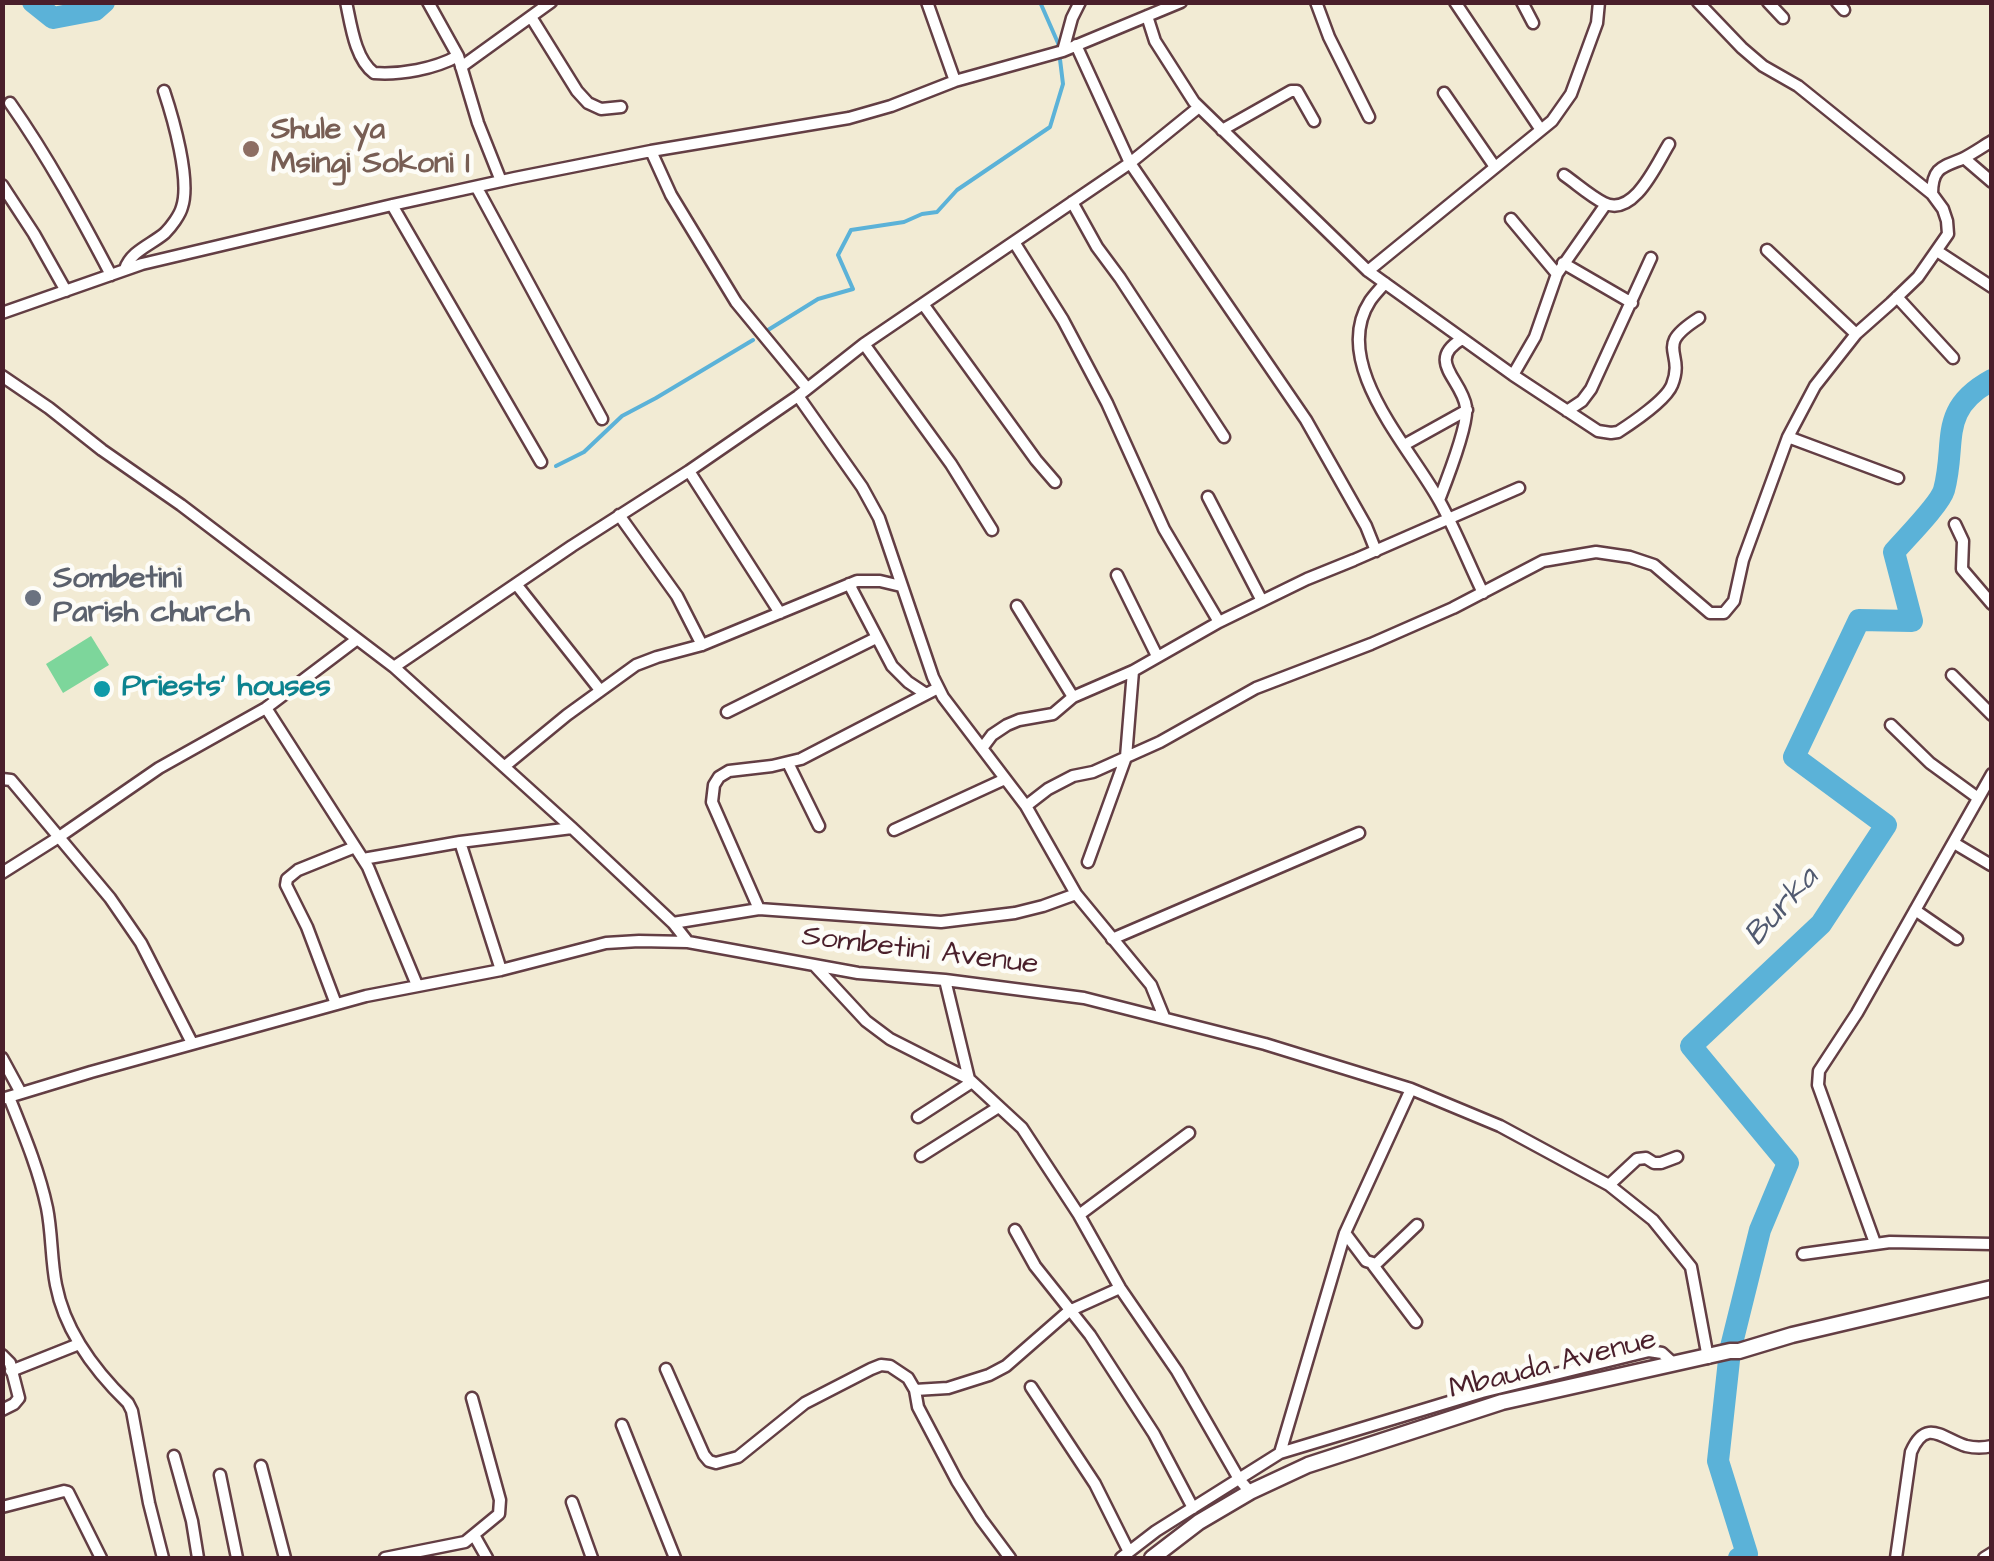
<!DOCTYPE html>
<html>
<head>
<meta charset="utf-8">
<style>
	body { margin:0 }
	#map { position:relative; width:1994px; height:1561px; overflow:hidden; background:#f2ebd4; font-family:"Architects Daughter",sans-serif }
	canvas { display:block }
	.frame { position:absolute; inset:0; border:5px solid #4a1f2b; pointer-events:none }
</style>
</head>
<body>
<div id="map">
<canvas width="1994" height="1561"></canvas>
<div class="frame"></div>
</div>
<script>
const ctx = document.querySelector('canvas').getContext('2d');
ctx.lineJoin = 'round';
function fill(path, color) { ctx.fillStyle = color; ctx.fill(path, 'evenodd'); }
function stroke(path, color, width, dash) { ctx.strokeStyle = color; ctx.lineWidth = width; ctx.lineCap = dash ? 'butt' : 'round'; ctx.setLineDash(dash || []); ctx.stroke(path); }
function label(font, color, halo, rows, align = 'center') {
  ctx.font = font + ' "Architects Daughter",sans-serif'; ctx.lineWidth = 9; ctx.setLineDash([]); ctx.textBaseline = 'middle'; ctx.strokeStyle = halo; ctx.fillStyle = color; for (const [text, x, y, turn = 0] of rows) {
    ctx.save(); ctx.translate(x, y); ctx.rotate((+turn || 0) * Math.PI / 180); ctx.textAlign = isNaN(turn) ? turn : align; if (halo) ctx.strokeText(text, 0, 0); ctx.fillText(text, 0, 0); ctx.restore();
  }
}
fill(new Path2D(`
	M91,636L109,665L63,693L46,664Z`), '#7dd69b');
stroke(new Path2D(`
	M768,330L818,299L853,289L838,255L851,230L904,222L922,214L937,212L957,190L1050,127L1063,84L1058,43L1040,2
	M556,466L584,452L622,416L656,398L753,340`), '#5bb2d8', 4);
stroke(new Path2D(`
	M33,2L53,18L95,10L104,2
	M1739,1558L1747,1554L1718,1461L1730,1351L1760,1230L1788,1163L1691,1046L1821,924L1886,825L1794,757L1859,620L1912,621L1894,552C1906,538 1940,504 1944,490C1957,442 1937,410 1992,380`), '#5bb2d8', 22);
const street = new Path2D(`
	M346,2C351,25 355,59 374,73C401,75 434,69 458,56
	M428,2L458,56L478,123L501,181
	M927,2L955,81
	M1316,2L1329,37L1369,117
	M1455,2L1541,130
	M1522,2L1533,23
	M1768,2L1783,18
	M1837,2L1844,10
	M1147,16L1155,41L1194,102L1368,271L1513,375L1598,431L1611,433L1618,432C1632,423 1666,400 1672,385C1686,350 1652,348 1699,318
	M531,17L577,91L588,103L601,109L621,107
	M1076,45L1130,163L1306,420L1366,526L1376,551
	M1063,51L1072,18L1080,2
	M461,67L551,2
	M1444,93L1495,167
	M10,103C48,157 80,216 111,275
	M1222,130L1291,91H1297L1314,121
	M651,151L671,195L736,302L807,388
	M1964,158L1992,182
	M1564,175C1577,184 1590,196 1604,203C1634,218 1657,163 1669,144
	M2,185L34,234L66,291
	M477,188L602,419
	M1932,194C1932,168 1942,167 1962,159C1972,154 1982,147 1992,141
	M1072,202L1097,247L1120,278L1224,437
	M392,205L541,462
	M1511,219L1557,274
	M1014,242L1063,320L1107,403L1164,529L1219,622
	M1767,250L1856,334
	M1937,251L1992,287
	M1563,263L1632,303
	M125,269C131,251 151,245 165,233C171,227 180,215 182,207C191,180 173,118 164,91
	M1368,271L1552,121L1571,94L1597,23L1599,2
	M1385,283C1380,289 1374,295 1370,301C1329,364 1411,448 1440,502C1456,531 1468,562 1483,593
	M1897,297L1953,358
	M923,304L1036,460L1055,482
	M2,313L142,264L392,205L515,178L651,151L849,118L891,106L955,81L1063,51L1181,2
	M864,344L951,464L992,530
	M1513,375L1535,337L1557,274L1606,204
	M2,376L49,408L102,450L181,505L394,667L572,828L673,923L688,942
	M798,396L862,487L879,518L933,677L943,697L1026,806L1076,894L1151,985L1164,1017
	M1567,411L1582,401L1591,389L1651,258
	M1788,437L1898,478
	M1404,445L1467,410
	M689,471L780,613
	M1208,497L1262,601
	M1439,500C1446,482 1469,424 1466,407C1462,379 1425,361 1462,339
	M619,515L677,596L702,645
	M1955,524L1963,541L1962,569L1992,604
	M1117,575L1157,656
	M516,584L600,690
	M849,584L892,666L908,682L926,694
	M1017,606L1073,697
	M394,667L572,546L689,471L798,396L864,344L1130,163L1199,107
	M1952,675L1992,715
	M266,708L368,867L417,985
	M727,712L876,638
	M1891,725L1930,763L1978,798
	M983,747L992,735L1007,725L1019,720L1053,714L1073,697L1133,671L1219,622L1307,579L1354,560L1519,488
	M788,763L819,826
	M505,766L567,715L636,665L657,657L702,645L857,581H880L901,586
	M2,779L11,780L110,898L141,943L192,1043
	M1026,806L1048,789L1073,776L1093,772L1160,742L1256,688L1371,644L1453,608L1543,561L1596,552L1630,557L1654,565L1710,613H1724L1734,601L1743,560L1788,437L1815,386L1856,334L1891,303L1918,277L1948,234L1947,221L1943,209L1932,194L1798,86L1763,66L1742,48L1698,2
	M894,830L1005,779
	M460,842L501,970
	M1954,843L1991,865
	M363,859L460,842L572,828
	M1088,862L1126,757L1133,671
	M2,873L59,837L159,768L266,708L356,640
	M759,909L712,802L714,785L719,777L729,771L772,766L801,759L938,688
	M1915,910L1957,939
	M673,923L759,909L941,922L1015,913L1043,906L1076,894
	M1112,939L1359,833
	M815,966L866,1021L890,1039L969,1079L1022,1128L1079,1215L1120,1288L1177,1371L1239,1479L1250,1492
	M945,980L969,1079
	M336,1004L307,927L286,885L287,879L298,870L355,847
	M2,1058L21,1093
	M9,1097C23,1132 39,1170 47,1208C52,1233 51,1260 56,1285C65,1332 95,1371 128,1403L132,1411L149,1503L163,1558
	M2,1099L91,1072L366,996L501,970L606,943L639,941L688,942L858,973L945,980L1084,998L1265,1044L1411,1089L1500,1126L1609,1185L1653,1220L1691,1267L1708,1358
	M918,1117L972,1082
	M921,1156L997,1108
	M1609,1185L1637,1159L1646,1158L1654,1163H1661L1677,1157
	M1079,1215L1189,1133
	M1015,1230L1035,1266L1090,1335L1154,1434L1193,1508
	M1345,1233L1366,1261L1376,1264L1417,1225
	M1875,1243L1818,1085L1819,1071L1857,1013L1992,774
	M1803,1254L1890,1242L1992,1244
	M1373,1265L1416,1322
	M2,1355L10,1363L19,1398L14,1404L2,1410
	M666,1369L704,1455L709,1461L716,1463L738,1457L805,1403L871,1369L881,1365L890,1366L908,1378L915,1390L918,1407L957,1481L981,1519L1010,1558
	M11,1371L79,1344
	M1031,1387L1095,1484L1129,1552
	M915,1390L948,1388L989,1375L1006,1366L1069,1311L1120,1288
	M622,1425L675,1558
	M1280,1453L1345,1233L1411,1089
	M174,1456L192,1521L198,1558
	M261,1466L285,1558
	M220,1475L237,1558
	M572,1502L592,1558
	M2,1507L64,1491L68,1492L101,1558
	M474,1535L487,1558
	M385,1558L465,1542L499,1514L500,1500L472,1398
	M1121,1558L1156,1531L1280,1453L1482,1392L1649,1351L1662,1353L1674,1364
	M1896,1558L1911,1452C1926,1417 1943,1439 1966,1446C1975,1448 1983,1448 1992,1446
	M1984,1558L1992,1553`);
const secondary = new Path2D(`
	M1152,1558L1199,1522L1250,1492L1308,1465L1502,1402L1730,1351H1739L1792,1335L1992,1288`);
stroke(street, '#633e44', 15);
stroke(secondary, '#633e44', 19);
stroke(street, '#fff', 10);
stroke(secondary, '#fff', 14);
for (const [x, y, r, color] of [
	[251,149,10,"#8d6e63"],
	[33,598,10,"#6b7280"],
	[102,689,10,"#0f9aa8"]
]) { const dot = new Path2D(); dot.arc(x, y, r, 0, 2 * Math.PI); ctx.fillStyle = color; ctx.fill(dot); stroke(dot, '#fdfcf7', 4); }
label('bold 30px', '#785e54', '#fdfcf7', [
	["Shule ya",271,132],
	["Msingi Sokoni I",271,166]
], 'left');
label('bold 30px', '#5b616d', '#fdfcf7', [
	["Sombetini",53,581],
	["Parish church",53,615]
], 'left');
label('bold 30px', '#0d838f', '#fdfcf7', [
	["Priests' houses",122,689]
], 'left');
label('30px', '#4a1f2b', '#fdfcf7', [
	["Sombetini Avenue",920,952,7],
	["Mbauda Avenue",1553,1366,-14]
]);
label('italic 32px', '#515a70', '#fdfcf7', [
	["Burka",1783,908,-48]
]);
</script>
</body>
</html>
